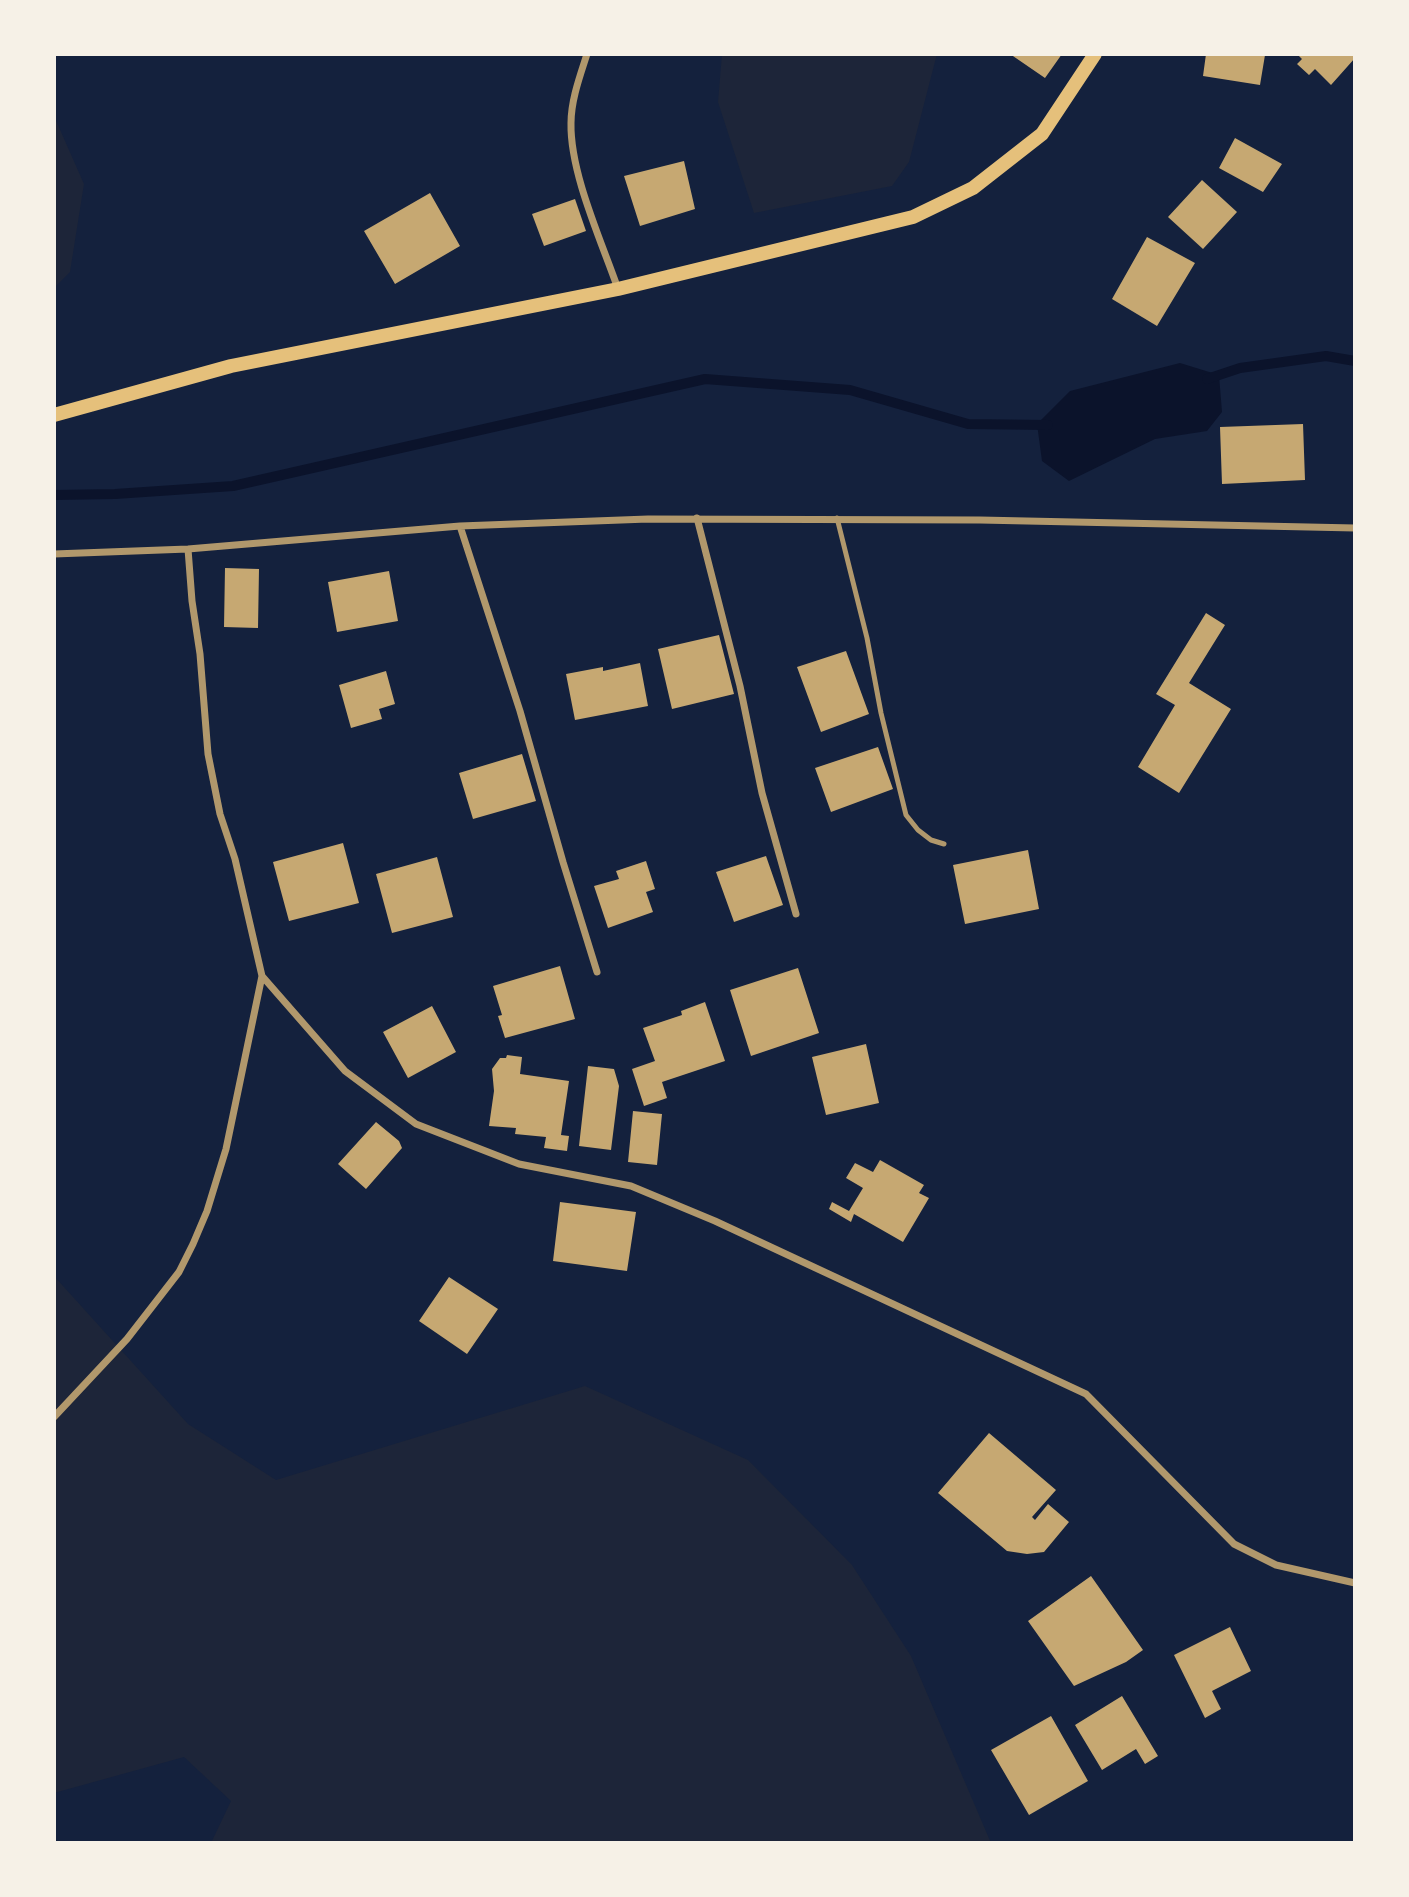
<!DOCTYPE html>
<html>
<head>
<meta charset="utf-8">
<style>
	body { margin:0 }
	#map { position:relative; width:1409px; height:1897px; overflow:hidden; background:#14213d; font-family:Spectral,serif }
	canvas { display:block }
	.frame { position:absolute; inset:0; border:56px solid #f6f1e7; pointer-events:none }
</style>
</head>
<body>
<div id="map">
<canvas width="1409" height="1897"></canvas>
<div class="frame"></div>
</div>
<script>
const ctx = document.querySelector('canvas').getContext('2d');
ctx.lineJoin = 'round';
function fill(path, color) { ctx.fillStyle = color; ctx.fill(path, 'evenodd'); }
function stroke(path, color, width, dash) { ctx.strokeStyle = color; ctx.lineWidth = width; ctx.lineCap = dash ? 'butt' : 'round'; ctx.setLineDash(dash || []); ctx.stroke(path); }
fill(new Path2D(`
	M722,54H937L909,162L892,186L754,213L718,102Z
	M54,116L84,184L70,272L54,288Z
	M54,1276L188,1424L276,1480L585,1386L748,1460L852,1565L911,1656L991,1843H211L231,1801L184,1757L54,1793Z`), '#1d2539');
fill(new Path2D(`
	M1180,363L1219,375L1222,412L1207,431L1155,439L1069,481L1042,461L1037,424L1070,391Z`), '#0b132b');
stroke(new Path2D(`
	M1207,379L1240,368L1326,356L1355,361
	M54,495L115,494L233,486L705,379L850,390L968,424L1048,425`), '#0b132b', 10);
fill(new Path2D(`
	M1010,54H1062L1045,78Z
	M1206,54L1265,55L1260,85L1203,76Z
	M1297,54H1352L1355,58L1331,85L1315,69L1309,75L1297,64L1302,59Z
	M1235,138L1282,164L1263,192L1219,168Z
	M684,161L695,209L640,226L624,176Z
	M1202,180L1237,212L1203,249L1168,217Z
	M430,193L460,246L395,284L364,231Z
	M575,199L586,231L544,246L532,214Z
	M1147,237L1195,263L1157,326L1112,299Z
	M1303,424L1305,480L1222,484L1220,427Z
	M225,568L259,569L258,628L224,627Z
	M389,571L398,621L337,632L328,582Z
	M1206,613L1225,625L1189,683L1231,709L1179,793L1138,767L1175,705L1156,694Z
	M719,635L734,694L672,709L658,649Z
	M846,651L869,714L821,732L797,667Z
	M640,663L648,706L575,720L566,674L603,667V671Z
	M386,671L395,704L379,709L382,719L351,728L339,685Z
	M878,747L893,789L831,812L815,768Z
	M522,754L536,801L473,819L459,773Z
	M343,843L359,903L289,921L273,862Z
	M1028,850L1039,909L965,924L953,865Z
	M766,856L783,905L734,922L716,872Z
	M437,857L453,917L392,933L376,874Z
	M646,861L655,889L646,892L653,912L608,928L594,886L619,879L616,871Z
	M560,966L575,1019L505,1038L498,1016L502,1015L493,986Z
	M798,968L819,1033L751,1056L730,990Z
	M705,1002L725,1061L662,1082L667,1098L644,1106L632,1069L655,1061L643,1028L682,1015L681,1011Z
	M432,1006L456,1052L408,1078L383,1032Z
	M866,1044L879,1103L826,1115L812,1057Z
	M507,1055L522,1057L520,1074L569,1081L561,1135L569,1136L567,1151L544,1148L546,1137L515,1134L516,1128L489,1126L494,1091L492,1069L500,1058H506Z
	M588,1066L614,1069L619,1086L611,1150L579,1146Z
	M633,1111L662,1114L657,1165L628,1162Z
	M376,1122L399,1141L402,1148L366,1189L338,1164Z
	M880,1160L924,1185L919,1193L929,1198L903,1242L854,1214L851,1222L829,1209L832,1202L849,1211L863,1188L846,1178L855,1163L873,1172Z
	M560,1202L636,1212L627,1271L553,1261Z
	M449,1277L498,1309L467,1354L419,1321Z
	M989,1433L1056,1490L1032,1517L1035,1520L1048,1504L1069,1522L1044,1552L1027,1554L1007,1551L938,1493Z
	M1091,1576L1143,1650L1126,1662L1074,1686L1028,1621Z
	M1230,1627L1251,1671L1212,1691L1221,1709L1205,1718L1174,1655Z
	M1122,1696L1158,1756L1145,1764L1136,1749L1102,1770L1075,1725Z
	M1051,1716L1088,1781L1029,1815L991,1750Z`), '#c6a872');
stroke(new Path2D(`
	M837,518L867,638L881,713L906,815L918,830L931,840L944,844`), '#b1986c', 5);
stroke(new Path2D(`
	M587,54C580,76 571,100 571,123C570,173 601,240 618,289
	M697,518L740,686L762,793L796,914
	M460,526L520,711L563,862L597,972
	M54,554L188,549L460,526L648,519L980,520L1355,528
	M262,976L345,1071L416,1124L519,1164L631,1186L715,1221L1086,1394L1234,1544L1276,1565L1355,1583
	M54,1417L127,1339L179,1272L193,1244L207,1211L226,1149L262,976L235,859L220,814L208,754L200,654L192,601L188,549`), '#b1986c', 7);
stroke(new Path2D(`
	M54,415L231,366L618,289L913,217L973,188L1042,134L1095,54`), '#e5c07b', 14);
</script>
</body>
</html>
